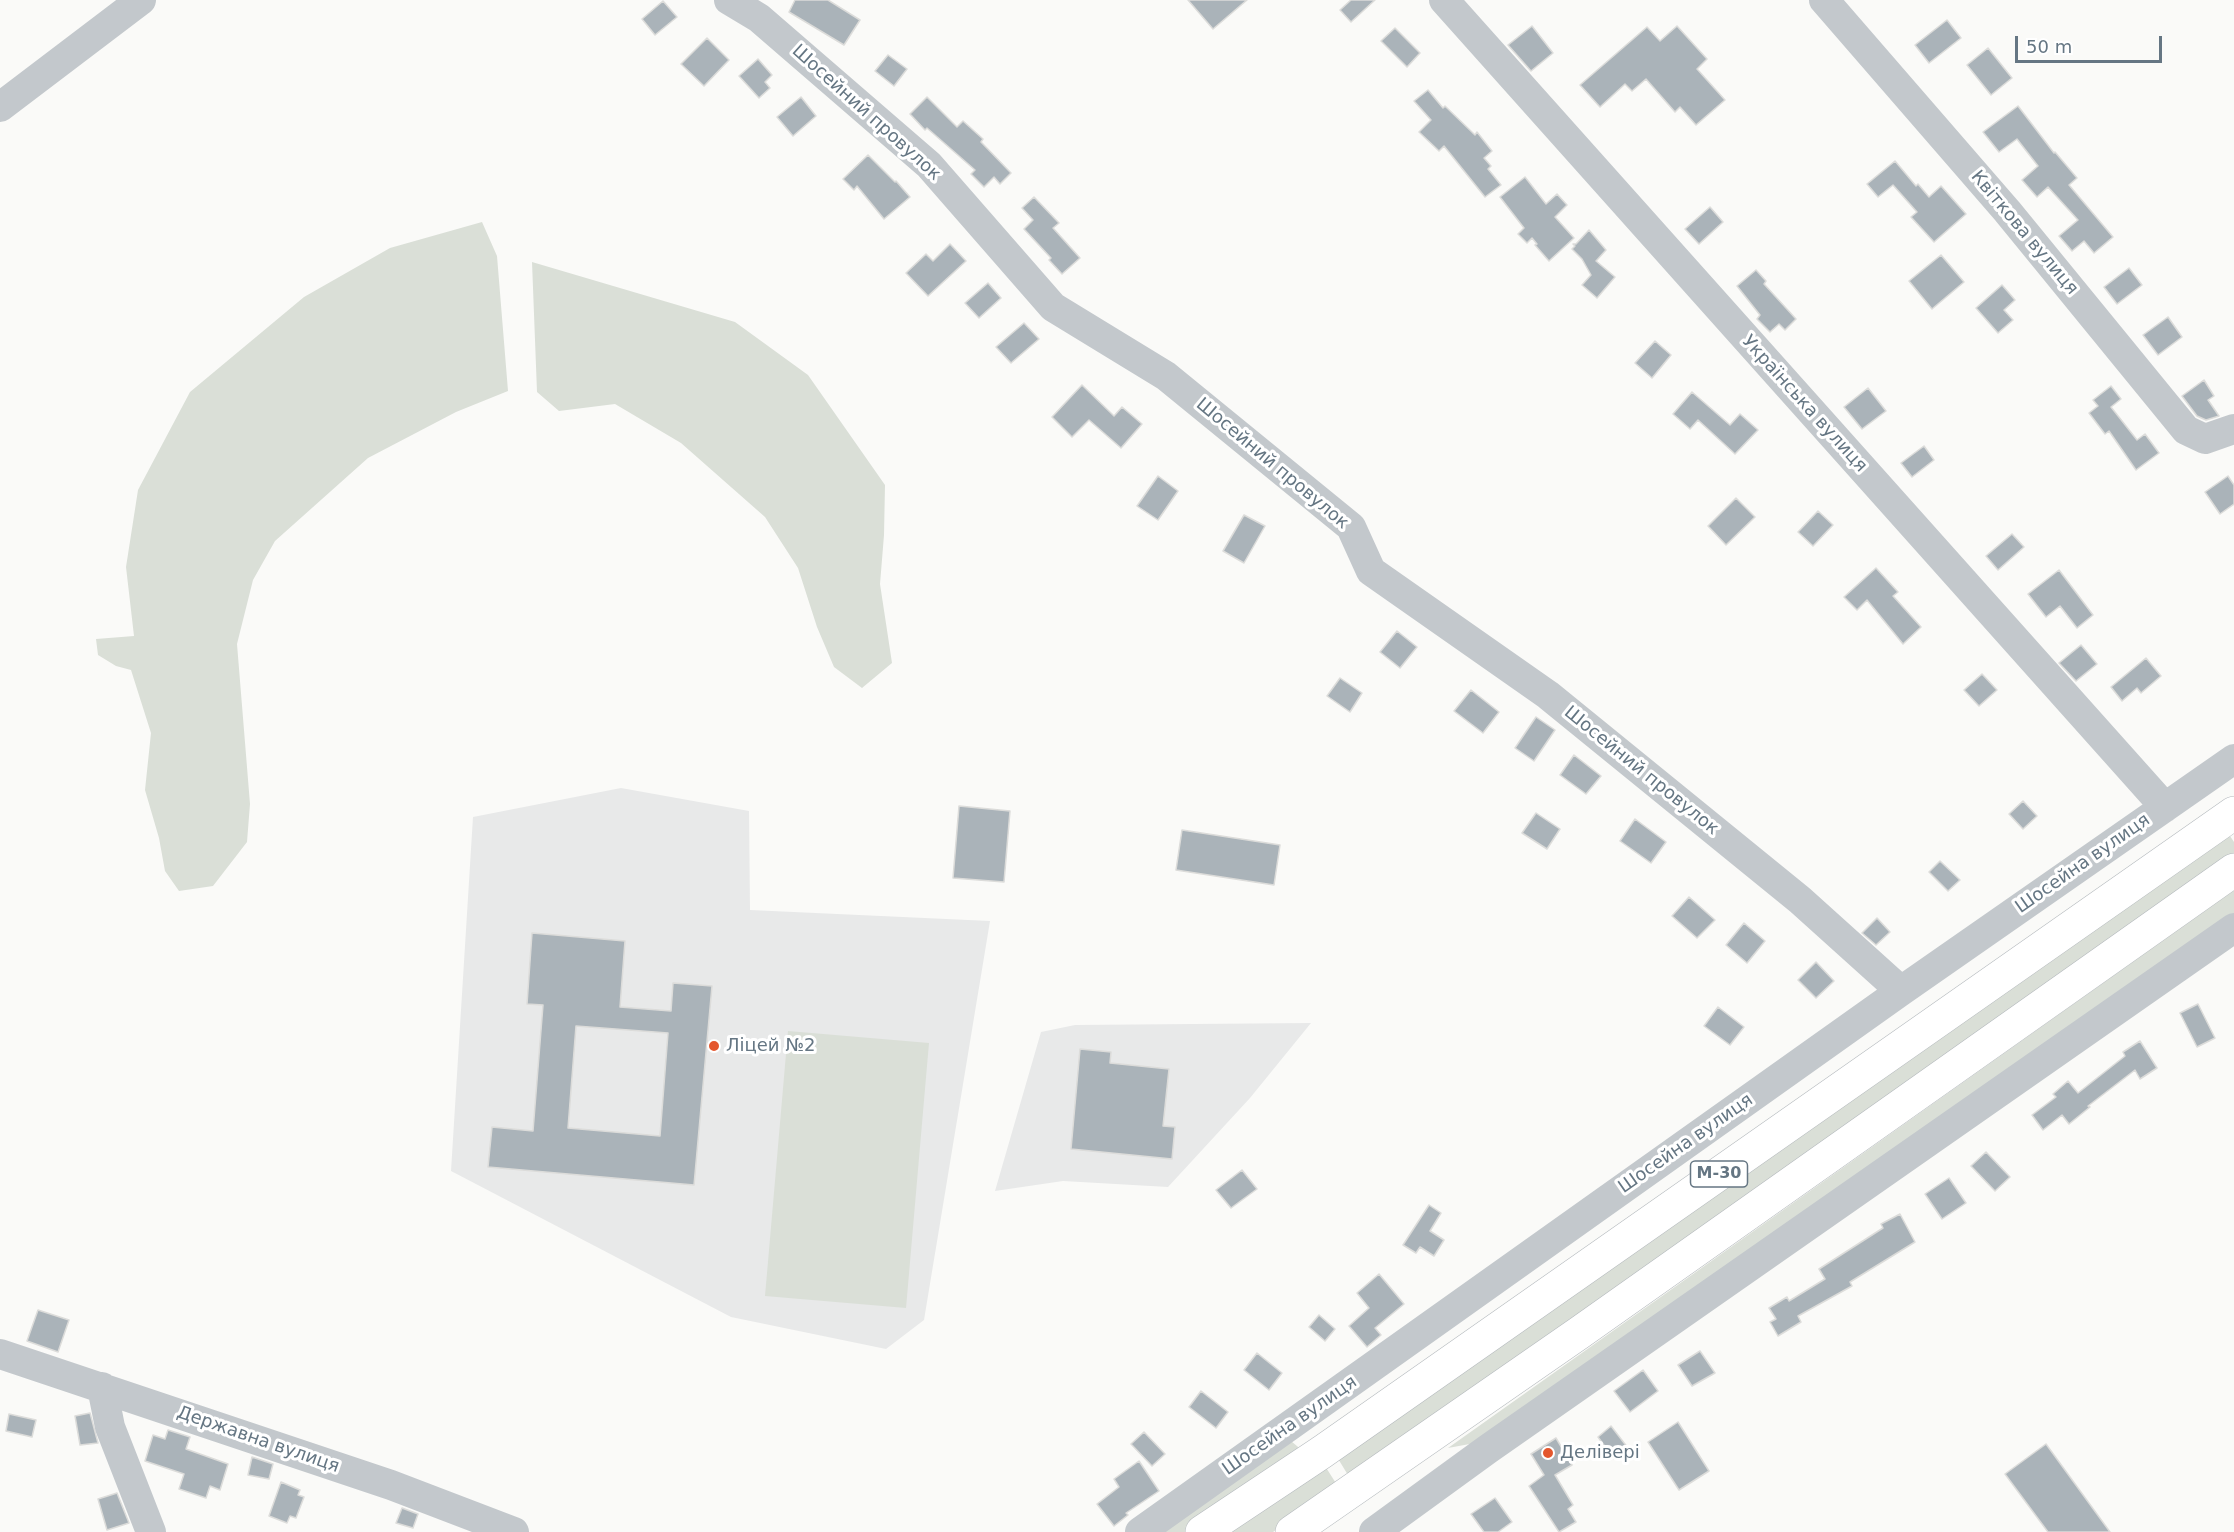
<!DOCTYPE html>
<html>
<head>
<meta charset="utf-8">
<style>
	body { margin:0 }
	#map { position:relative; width:2234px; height:1532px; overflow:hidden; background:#fafaf8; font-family:"DejaVu Sans",sans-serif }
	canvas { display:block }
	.scale { position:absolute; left:2015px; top:36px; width:147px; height:27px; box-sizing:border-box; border:3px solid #657683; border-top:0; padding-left:8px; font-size:18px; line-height:21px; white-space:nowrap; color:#657683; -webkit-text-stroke:4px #fff; paint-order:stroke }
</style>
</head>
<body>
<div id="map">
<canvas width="2234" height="1532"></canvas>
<div class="scale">50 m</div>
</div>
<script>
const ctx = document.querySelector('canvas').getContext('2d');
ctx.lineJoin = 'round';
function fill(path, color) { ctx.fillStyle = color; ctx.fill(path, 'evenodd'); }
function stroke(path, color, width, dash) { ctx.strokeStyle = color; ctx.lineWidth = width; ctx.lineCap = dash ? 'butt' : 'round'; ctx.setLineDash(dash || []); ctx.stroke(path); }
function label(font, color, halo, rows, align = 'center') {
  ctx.font = font + ' "DejaVu Sans",sans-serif'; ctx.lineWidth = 6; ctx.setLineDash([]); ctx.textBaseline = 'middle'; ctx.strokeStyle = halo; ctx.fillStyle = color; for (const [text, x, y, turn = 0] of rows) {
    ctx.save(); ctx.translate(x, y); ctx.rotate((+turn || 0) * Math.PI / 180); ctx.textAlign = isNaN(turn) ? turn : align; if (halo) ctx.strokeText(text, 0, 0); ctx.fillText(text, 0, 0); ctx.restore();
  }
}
fill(new Path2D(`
	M621,788L749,811L750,910L990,921L924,1320L886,1349L731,1317L451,1171L473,817Z
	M1311,1023L1250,1098L1168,1187L1063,1181L995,1191L1041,1032L1075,1025Z`), '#e8e9e9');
fill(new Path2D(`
	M482,222L497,256L508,391L456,412L368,458L275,541L253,580L237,644L250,804L247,842L213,886L179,891L165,871L159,838L145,790L151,733L131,670L116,666L98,655L96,639L134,636L126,567L138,490L190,392L304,297L390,248Z
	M532,262L735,322L808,375L885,485L884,535L880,584L892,663L862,688L834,667L817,627L798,568L765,517L681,443L615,404L559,411L537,392Z
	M2226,830L2234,842V853L1351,1480L1337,1457Z
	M2234,890V913L1486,1441L1448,1448Z
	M788,1031L929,1043L906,1308L765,1296Z
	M1291,1441L1304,1452L1187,1532H1164Z
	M1325,1466L1339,1488L1273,1532H1230Z`), '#dadfd7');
const building = new Path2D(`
	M795,0H828L860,20L844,45L789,12Z
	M1188,0H1247L1213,29Z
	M1351,0H1375L1351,22L1340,10Z
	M663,1L677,17L655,35L642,19Z
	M1947,20L1961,38L1929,63L1915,45Z
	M1532,26L1553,53L1531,71L1508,45Z
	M1677,26L1707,59L1697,69L1725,100L1696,125L1680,107L1675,112L1646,79L1632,91L1625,84L1600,107L1580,85L1647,27L1660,41Z
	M1395,28L1420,53L1407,67L1381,41Z
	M707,38L729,60L704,86L681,64Z
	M1988,48L2012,78L1991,95L1967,65Z
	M888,55L907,69L894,86L875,71Z
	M758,59L772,75L765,82L770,88L759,98L739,76Z
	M1428,90L1443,108L1445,106L1475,135L1477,132L1492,151L1484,158L1491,166L1488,169L1501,185L1485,197L1444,146L1439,151L1419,132L1431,120L1414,101Z
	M801,97L816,116L793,136L777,117Z
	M927,97L957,127L963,121L983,139L981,142L1011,173L1000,184L994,177L984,187L971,174L975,170L927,128L925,130L910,114Z
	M2018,106L2054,153L2055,152L2077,178L2069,185L2113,237L2094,253L2084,241L2072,251L2059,236L2078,220L2048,187L2037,197L2022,180L2038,166L2017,139L1999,152L1983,132Z
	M868,155L895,182L896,181L910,197L884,219L857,186L854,190L843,179Z
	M1895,161L1916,186L1918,184L1929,197L1941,186L1966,214L1934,242L1911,217L1917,212L1893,185L1878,197L1867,184Z
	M1525,177L1546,204L1557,194L1567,205L1555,217L1574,238L1549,261L1535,245L1537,244L1532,238L1527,243L1518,234L1524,228L1500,197Z
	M1034,197L1059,223L1053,228L1080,258L1062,274L1049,260L1051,258L1024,229L1033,220L1022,208Z
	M1710,207L1723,222L1699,244L1685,229Z
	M1589,230L1606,250L1596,261L1615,277L1597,298L1582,285L1591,275L1582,259L1572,249L1575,246L1573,244H1576Z
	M950,244L966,261L928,296L906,273L926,254L933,261Z
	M1941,255L1964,282L1932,309L1909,281Z
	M2129,268L2142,285L2117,304L2104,287Z
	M1756,270L1766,281L1764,284L1796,319L1785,330L1779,324L1770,332L1757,319L1760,315L1737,286Z
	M988,283L1001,298L979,318L965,303Z
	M2002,285L2015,300L2004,310L2013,320L1998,333L1976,308Z
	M2168,317L2182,337L2158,355L2143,335Z
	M1024,323L1039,339L1011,363L996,347Z
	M1655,341L1671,355L1652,378L1635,363Z
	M2204,380L2214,396L2208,400L2219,416L2206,420L2197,416L2182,396Z
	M1082,385L1114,416L1122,407L1142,424L1121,448L1089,420L1072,437L1052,417Z
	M2111,386L2121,399L2111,407L2137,440L2145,434L2159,453L2136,470L2109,431L2105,434L2089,413L2098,406L2093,400Z
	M1868,388L1886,411L1862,429L1844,407Z
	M1692,392L1730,425L1740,414L1758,430L1735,454L1698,420L1690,429L1673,414Z
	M1924,446L1934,460L1912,477L1901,463Z
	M1158,476L1178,491L1158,520L1137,506Z
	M2228,476L2234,485V504L2220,514L2205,492Z
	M1736,498L1755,517L1726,545L1708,526Z
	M1818,511L1833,525L1813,546L1798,532Z
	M1244,515L1265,526L1244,563L1223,551Z
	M2012,534L2024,547L1998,570L1986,556Z
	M1876,568L1898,592L1893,596L1921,627L1903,644L1867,600L1857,610L1844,597Z
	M2059,570L2093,615L2077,628L2060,606L2046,617L2028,594Z
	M1397,631L1417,647L1400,668L1380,652Z
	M2081,645L2097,664L2076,681L2059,663Z
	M2146,658L2161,676L2141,693L2137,688L2122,701L2111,687Z
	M1982,674L1997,690L1979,706L1964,690Z
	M1340,678L1362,693L1350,712L1327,696Z
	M1471,690L1499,712L1483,733L1454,711Z
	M1536,717L1555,730L1534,761L1515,748Z
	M1574,755L1601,776L1586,794L1560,775Z
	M2023,801L2037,816L2023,829L2009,814Z
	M959,806L1010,811L1004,882L953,878Z
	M1536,813L1560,829L1547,849L1522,833Z
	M1635,819L1666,842L1651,863L1620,841Z
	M1182,830L1280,845L1274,885L1176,870Z
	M1940,861L1960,880L1948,891L1929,872Z
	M1689,897L1715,920L1697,938L1672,916Z
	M1877,918L1890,932L1876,945L1862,933Z
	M1744,923L1765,941L1747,963L1726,945Z
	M532,933L625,941L620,1007L671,1011L673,983L712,986L694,1185L488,1167L492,1127L533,1131L543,1005L527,1004ZM576,1026L668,1033L660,1136L568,1128Z
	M1816,962L1834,981L1816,998L1798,980Z
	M2198,1004L2215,1038L2197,1047L2180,1013Z
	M1718,1007L1744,1027L1730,1045L1704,1026Z
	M2140,1041L2157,1068L2140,1079L2135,1070L2088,1106L2090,1107L2069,1124L2062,1115L2043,1130L2032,1115L2056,1097L2053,1094L2068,1081L2078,1093L2125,1056L2123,1052Z
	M1080,1049L1111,1052L1110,1063L1169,1069L1163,1126L1175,1127L1172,1159L1071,1149Z
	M1986,1152L2010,1177L1995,1191L1971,1166Z
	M1242,1170L1257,1189L1231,1208L1216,1190Z
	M1949,1178L1966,1203L1942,1219L1925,1194Z
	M1429,1205L1441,1213L1430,1231L1444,1240L1434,1256L1420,1247L1416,1253L1403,1245Z
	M1900,1214L1915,1242L1850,1282L1852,1286L1798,1316L1801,1322L1778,1336L1770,1322L1776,1319L1769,1308L1787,1297L1789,1301L1825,1279L1819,1269L1883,1228L1881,1224Z
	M1379,1274L1404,1304L1375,1328L1381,1335L1367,1347L1349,1326L1369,1308L1357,1293Z
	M38,1310L69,1320L58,1352L27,1341Z
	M1319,1315L1335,1329L1325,1341L1309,1327Z
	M1700,1351L1715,1373L1692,1386L1678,1365Z
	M1257,1353L1282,1373L1269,1390L1244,1370Z
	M1643,1370L1658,1391L1630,1412L1614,1391Z
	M1201,1391L1228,1412L1216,1428L1189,1407Z
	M90,1413L98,1443L80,1445L75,1416Z
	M9,1414L36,1420L32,1437L6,1431Z
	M1678,1422L1709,1471L1679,1490L1648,1442Z
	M1611,1426L1628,1448L1614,1459L1598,1437Z
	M168,1430L190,1437L186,1449L228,1464L220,1490L210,1486L206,1498L179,1489L184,1474L145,1461L153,1435L165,1439Z
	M1144,1432L1165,1454L1152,1466L1131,1444Z
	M1556,1438L1572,1465L1555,1475L1573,1505L1568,1509L1576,1522L1559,1532L1529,1486L1544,1475L1531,1454Z
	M2046,1444L2110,1532H2048L2005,1474Z
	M252,1457L273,1464L269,1479L248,1475Z
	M1139,1461L1159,1491L1126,1513L1128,1515L1114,1526L1097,1504L1119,1487L1114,1479Z
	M281,1482L300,1490L298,1495L304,1497L296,1518L290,1516L287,1523L269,1516Z
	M117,1493L129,1523L107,1530L98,1499Z
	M1495,1498L1512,1522L1498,1532H1484L1471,1514Z
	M402,1508L418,1514L413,1528L396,1523Z`);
fill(building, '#aab3b9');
stroke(building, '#dcdcda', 1.5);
const highway = new Path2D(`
	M1202,1532L1322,1452L2234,813
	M1292,1532L1579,1333L2234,870`);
stroke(highway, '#b4b9bd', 34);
stroke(new Path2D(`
	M729,0L759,18L929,165L1053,307L1166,376L1351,527L1371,571L1548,695L1800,900L1901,991
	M1444,0L2155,796L2164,808
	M1824,0L2007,211L2186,430L2205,439L2234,429
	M0,107L141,0
	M0,1354L391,1485L514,1532
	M102,1387L110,1427L151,1532
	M1140,1532L1901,991L2234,759
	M1374,1532L1488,1449L2234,928`), '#c3c8cc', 30);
stroke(highway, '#fff', 33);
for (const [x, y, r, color] of [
	[714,1046,6,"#e4572e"],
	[1548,1453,6,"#e4572e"]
]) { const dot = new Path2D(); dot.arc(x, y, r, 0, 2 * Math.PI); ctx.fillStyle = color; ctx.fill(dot); stroke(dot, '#fff', 2); }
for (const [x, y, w] of [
	[1719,1174,57]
]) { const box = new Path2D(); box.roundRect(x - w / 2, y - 13, w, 26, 4.5); ctx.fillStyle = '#fff'; ctx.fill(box); stroke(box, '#657683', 1.5); }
label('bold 16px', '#657683', null, [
	["М-30",1719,1174]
]);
label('18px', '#657683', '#fff', [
	["Шосейний провулок",866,113,42],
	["Квіткова вулиця",2024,233,50],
	["Українська вулиця",1804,404,48],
	["Шосейний провулок",1272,464,40],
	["Шосейний провулок",1641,771,39],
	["Шосейна вулиця",2083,864,-35],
	["Шосейна вулиця",1686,1144,-35],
	["Шосейна вулиця",1290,1426,-35],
	["Державна вулиця",258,1440,19]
]);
label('18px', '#657683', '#fff', [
	["Ліцей №2",726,1046],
	["Делівері",1560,1453]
], 'left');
</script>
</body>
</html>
